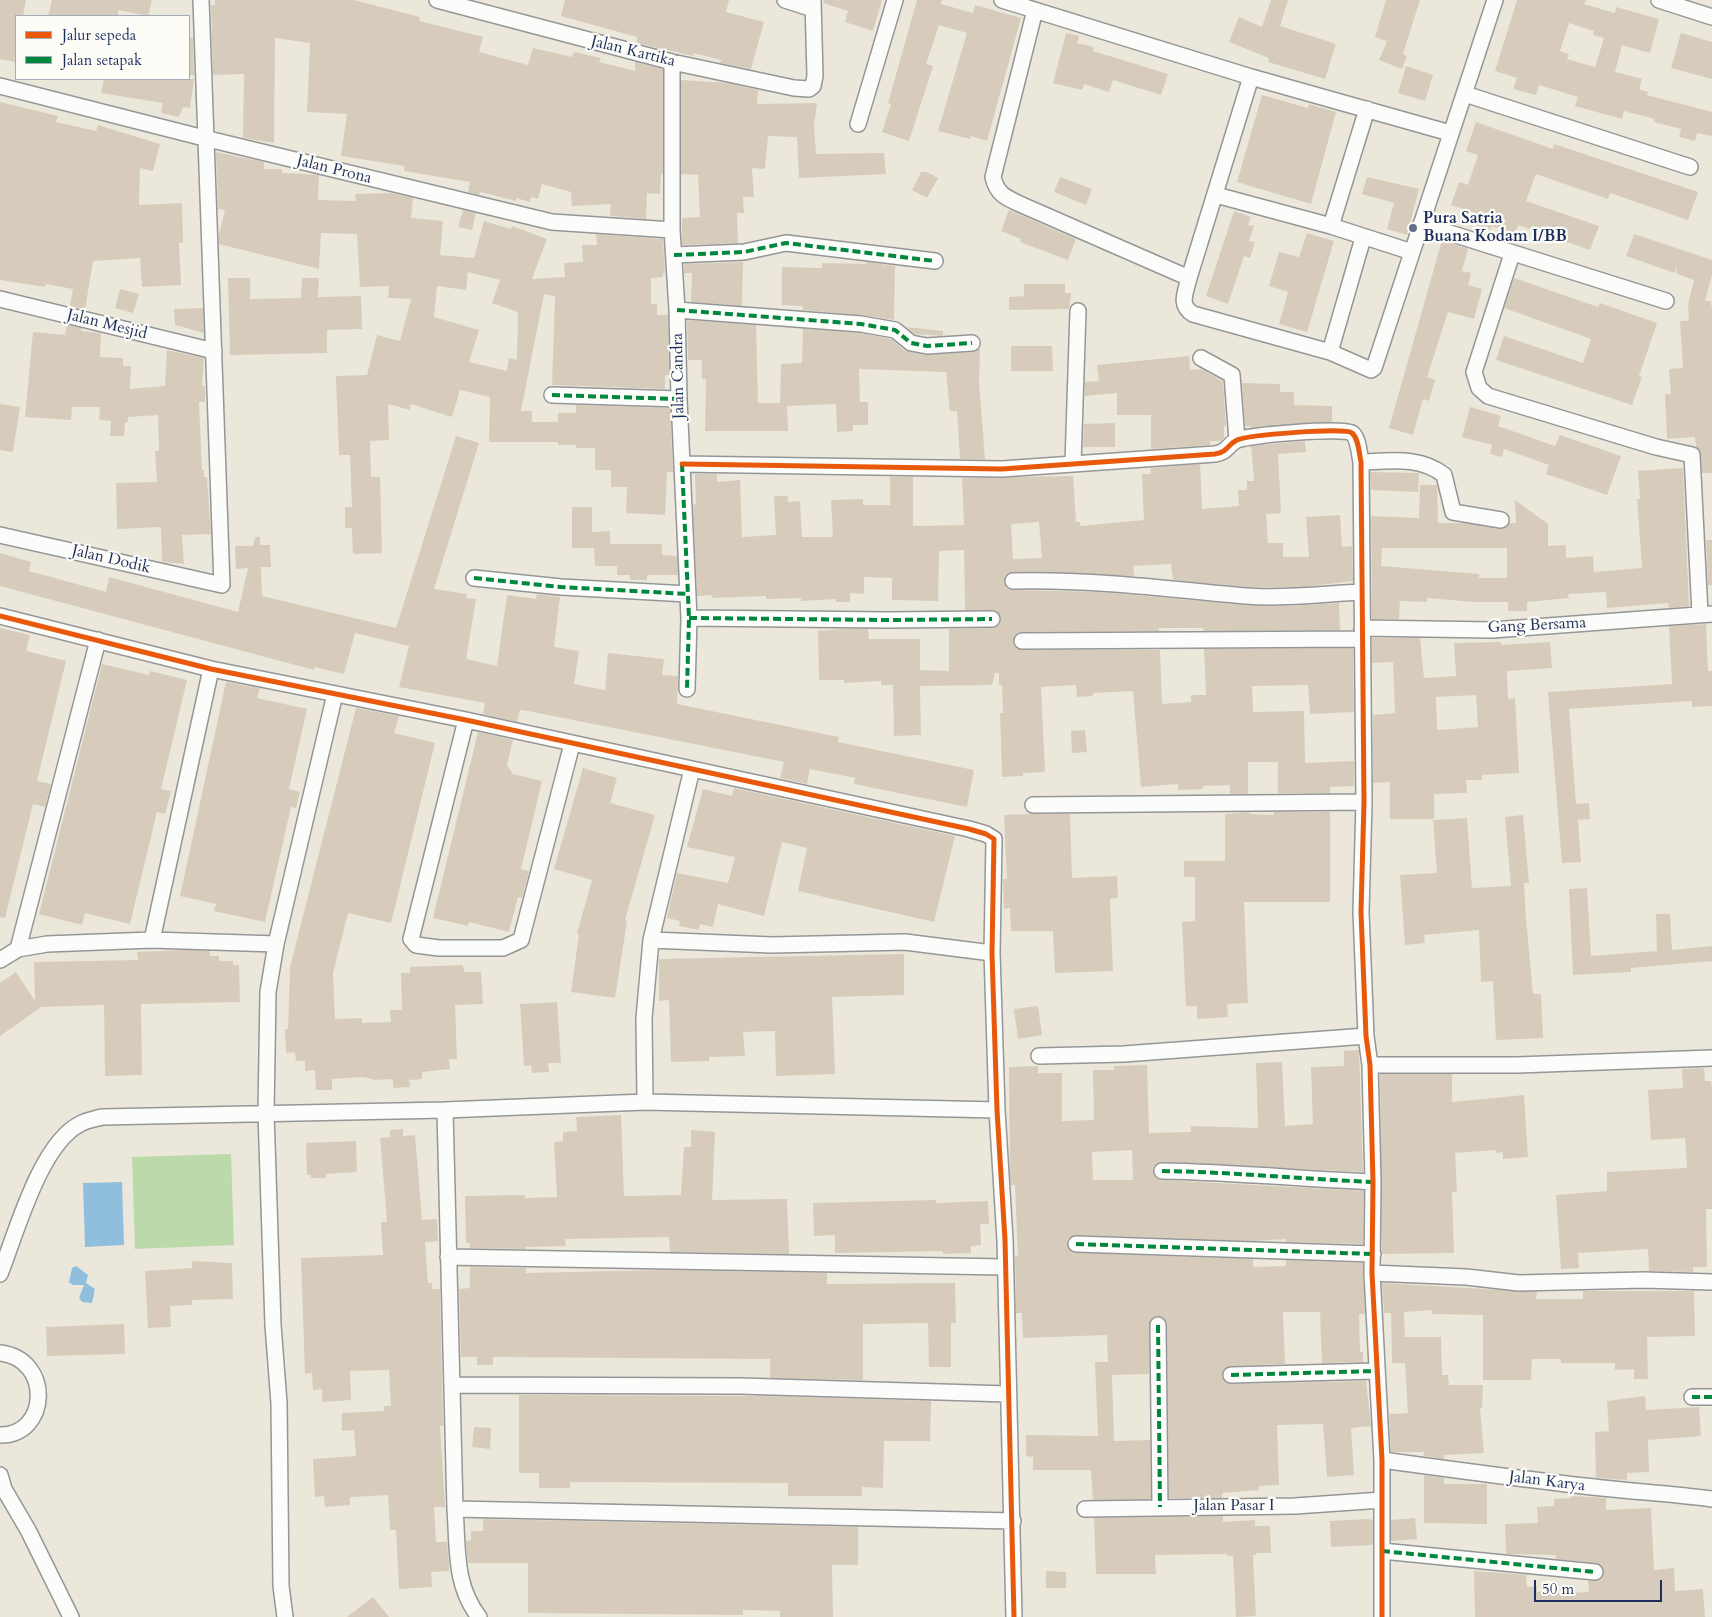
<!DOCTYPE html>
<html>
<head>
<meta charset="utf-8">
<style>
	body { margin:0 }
	#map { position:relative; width:1712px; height:1617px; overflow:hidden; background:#ebe8db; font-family:Cardo,serif }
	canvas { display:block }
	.legend { position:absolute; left:15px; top:15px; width:175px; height:65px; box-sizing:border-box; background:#fdfcf7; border:1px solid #a3aaba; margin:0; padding:6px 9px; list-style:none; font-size:15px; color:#1b2f5e }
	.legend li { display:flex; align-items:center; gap:10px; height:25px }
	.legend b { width:25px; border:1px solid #a3aaba }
	.scale { position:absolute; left:1534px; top:1580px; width:128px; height:22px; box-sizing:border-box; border:2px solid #1b2f5e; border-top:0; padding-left:6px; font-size:15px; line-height:18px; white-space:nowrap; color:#1b2f5e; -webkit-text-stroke:4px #fdfcf7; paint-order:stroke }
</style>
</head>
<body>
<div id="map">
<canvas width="1712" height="1617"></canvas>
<ul class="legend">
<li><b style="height:6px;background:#e8590c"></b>Jalur sepeda</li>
<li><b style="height:6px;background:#00873e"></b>Jalan setapak</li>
</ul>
<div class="scale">50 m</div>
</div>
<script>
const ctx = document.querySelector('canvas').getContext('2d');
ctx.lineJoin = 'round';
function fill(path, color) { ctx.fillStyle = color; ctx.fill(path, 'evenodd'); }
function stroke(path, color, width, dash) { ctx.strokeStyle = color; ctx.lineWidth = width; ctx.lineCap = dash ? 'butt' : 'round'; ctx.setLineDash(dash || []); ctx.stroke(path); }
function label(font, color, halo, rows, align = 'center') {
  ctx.font = font + ' Cardo,serif'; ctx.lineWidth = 4.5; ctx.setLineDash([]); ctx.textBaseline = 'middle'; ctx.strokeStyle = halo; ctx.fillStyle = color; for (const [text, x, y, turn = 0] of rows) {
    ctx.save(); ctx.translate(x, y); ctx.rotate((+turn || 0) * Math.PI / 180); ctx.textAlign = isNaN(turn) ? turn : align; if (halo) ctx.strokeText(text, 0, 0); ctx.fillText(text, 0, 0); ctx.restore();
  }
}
fill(new Path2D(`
	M231,1154L234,1245L135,1249L132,1157Z`), '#bcd9a9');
fill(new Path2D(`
	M122,1182L124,1245L85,1247L83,1183Z
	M76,1266L88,1275L86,1283L95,1289L92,1303L82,1302L79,1298L84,1285H73L69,1282L72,1268Z`), '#90bfde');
fill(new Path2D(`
	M0,0H26L23,16H16L15,62L0,59Z
	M52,0H152L148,16L118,10V16H48Z
	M215,0H354L420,17L419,21L483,37L479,52L528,65L533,48L572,57L574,52L601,58L599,62L635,71V62L663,69V174H661L660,194L647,193L646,219L610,216L611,204L572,206L571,192L542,184L538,199L531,197L530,202L516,198V201L480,192L479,195L468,192L470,182L404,171L405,166L341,156L347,114L307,112L310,43L275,38L274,143L243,138L244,74L213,75L211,5H215Z
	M565,0H729L726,12L764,22L751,69L720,63L721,60L694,53L693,56L637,43V37L561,16Z
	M824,0H882L873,31L845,22L848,11L823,3Z
	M917,0H942L941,4L973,13L975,5L1021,18L987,141L971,136L970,139L938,131L967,33L939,25L926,64L933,66L909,141L882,132L891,104L888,103Z
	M1271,0H1288L1280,26L1336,44L1325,79L1268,62L1269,58L1229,42L1239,17L1262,27Z
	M1386,0H1420L1403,54L1407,56L1402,69L1379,60L1387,41L1375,37Z
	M1517,0H1586L1584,4L1615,13L1616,7L1659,19L1650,53L1622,45L1615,72L1642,79L1639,89L1648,92L1647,95L1712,112V136L1697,133L1695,141L1679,137L1681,129L1654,122L1655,119L1624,111L1622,119L1575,106L1578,97L1539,85L1536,95L1513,89L1517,78L1495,71ZM1569,23L1594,31L1593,35L1604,38L1595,67L1567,59L1569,54L1560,51Z
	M1066,33L1079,36L1077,43L1094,47L1093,51L1168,74L1161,95L1113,80L1109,92L1084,84L1082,90L1053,83Z
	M1681,33L1712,42V79L1671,68Z
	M189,37L193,38L194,75H189Z
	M1406,66L1433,75L1425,101L1398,93Z
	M104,79H194L190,108L183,107L179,117L161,113L163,103L101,93Z
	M681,80L727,83L758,90L757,104L817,103L814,125L816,154L884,153L886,174L799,178L797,137L768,136L765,169L752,168L754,197H743L744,213H737L738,243L682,245V218L700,217L698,175L681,174Z
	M1262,95L1308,108L1309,104L1336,112L1311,204L1237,182Z
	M0,102L58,116L56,122L96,131L98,125L160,144L153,171L140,168L139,205L182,203L183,243H179L181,285L142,287L140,258L93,261L85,310L70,306L73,289L46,284L45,287L0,280Z
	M1476,122L1553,149L1554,144L1698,192L1688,220L1610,193L1608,199L1536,174L1526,201L1599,226L1590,250L1518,225L1515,234L1492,226L1490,230L1473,224L1476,213L1451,205L1459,182L1468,185L1478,155L1466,151Z
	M216,152L264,162V169H282V173L319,175L318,200L356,201L355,194L391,193L413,198L411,218L443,221L440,255L474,258L484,221L511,229L512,226L547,239L532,279L565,277L564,263L583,262L582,245H597L596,234L663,239L665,273H663V277L651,278V304H657V315H668L669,375H665V389L552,385L555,296L544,294L521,411H532V422H558V413H576V405L670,408L673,472H667L665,515L626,513L627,487H611V470H595V448H576V445H558V442H489L490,397L460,390L452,417L411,404L410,410L388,404L389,440L370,441L371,477H380L382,553L353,554L352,528H345V507H352L350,455H339L336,376L367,375L377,335L400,341L411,299L388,298L389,286L360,287L357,234L321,233L319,269L219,244V234L225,210L218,209ZM468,272L500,280L492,303L518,312L517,360L509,358L507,371L469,362L479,330L434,317L437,286L466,290Z
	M921,172H927L938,178L927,198L912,190Z
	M1060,177L1092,189L1086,205L1054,192Z
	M1367,177L1419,189L1407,235L1387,229L1394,203L1362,194Z
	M463,210L476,213L472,230L458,227Z
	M1009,210L1076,239L1068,260L1020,242L1021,239L1001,231Z
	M1234,211L1251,217L1248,225L1254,226L1249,241L1255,242L1250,258L1244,256L1228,304L1206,296Z
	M1307,233L1334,241L1307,332L1279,324L1288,292L1269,286L1279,252L1299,257Z
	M1634,234L1712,260V275L1705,301H1711L1712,310V473H1702L1701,455L1696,447L1695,437L1667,439L1665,394H1671L1669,369L1683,368L1680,321H1689L1688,304L1694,280L1677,274V267L1675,273L1626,256Z
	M1442,240L1468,249L1462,271L1471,273L1468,285L1482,289L1474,319L1448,312L1427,377L1435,380L1429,401L1423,399L1413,435L1389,428Z
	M743,262L742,306L691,302L692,273H684V264Z
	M866,262L895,266L894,320L862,315L803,310V306L782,305V267L822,268V263L866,264Z
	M228,278H250V299L301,298L302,278H319L318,297L361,296L362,329L327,330V353L230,355Z
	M1514,278L1598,307L1600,303L1657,323L1639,376L1642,377L1632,405L1496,360L1504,336L1583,363L1591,339L1504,308Z
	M1024,284H1065V293H1071L1069,309L1009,310V297L1024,296Z
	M120,289L139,294L133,313L115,308Z
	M203,308L204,333L175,325L174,309Z
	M687,320L756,325L758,403H780L781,364L802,363L803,329L860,333L891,339L905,351L925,355L973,352L980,348L979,382L985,459H960L957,411H950L946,372L859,369L860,402H868V425H853V431L837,432L836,404L787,406L788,431H705L706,379H702V360H688Z
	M67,325L82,328L81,331L101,333L100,357L123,358V366H131L130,389L165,386L167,350L204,358L202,386H205V402H199L202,470H204V477H207L211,534L182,535L184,564L162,562L161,527L117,529L116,483L157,482L155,451H159L158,415L128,417V422H125L124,436H110L111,421L99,420L100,407H72L71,420L25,417L33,332L65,335Z
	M906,327L943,331V336L915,334Z
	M1011,346H1052L1053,371H1011Z
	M1189,356L1190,370L1202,369L1223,382L1226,426H1224V437L1221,441H1210V445L1151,449V415H1117V393L1085,396V382L1099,381L1097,365Z
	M1242,383L1280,384V392H1294V405L1332,406V422L1250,428V426H1245Z
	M0,404L20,407L13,452L0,450Z
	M1470,407L1501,416L1498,426L1555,446L1560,435L1621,456L1607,495L1546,474L1549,465L1504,449L1502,457L1490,454L1492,445L1462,437Z
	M1115,423V447H1083L1084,424Z
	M456,436L479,443L434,589L467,594L466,598L476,599L466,659L497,666L507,595L536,599L537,594L560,597L554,647L579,651L574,684L605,690L608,653L664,659L662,675L678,676L677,704L839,737L838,742L974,770L967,807L854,784L855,778L810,769L807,784L780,778L784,762L528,711L520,710L517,722L483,714L485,703L399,687L409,646L355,633L344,674L314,667V670L0,586V553L31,562L29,571L106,592L109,577L238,612L248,568L236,569L235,546H253L255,537H260V545H270L271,567H261L262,596L396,628Z
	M1305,441L1306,452L1278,454L1281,513L1266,514L1268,543H1283V557H1309L1306,517L1340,515L1342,547L1352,546L1353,581L1303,587H1247L1173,580L1171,564L1133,566L1134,576L1013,572L1005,576L1004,582L1008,589L1013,590L1100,592L1245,605L1289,606L1339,603L1340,630L1204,631L1203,628H1159V631L1022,632L1017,633L1013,641L1014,646L1022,650H1160L1162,704L1191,702V695H1206L1204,649L1353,648L1354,712L1310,714L1308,685L1252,686L1253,712L1304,711L1305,763L1354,761V786L1330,787V793H1278V762H1248V794H1230V785L1203,786V789L1178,790V784L1141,787L1133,691L1093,693V696L1077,697L1076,685L1041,687L1045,772L1023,773V776L1002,777L1000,713H1003L1002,685H999V673H995L992,685L920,686L921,735L894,736L893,685H881V681L844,683V680H819L818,631L843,629H868L869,639H920V670L949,671V629L993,628L1000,624L1001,619L996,611L965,610L964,550L939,551L938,601L892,600V578L864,577V594L850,593V602H836V599L801,601V598L766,599V596L712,598V595L697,596L693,505L696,504L695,474H717V482L740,480L742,537L776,535L774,496H788V502L800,501L802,537H833L831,500L863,499V505H890V477H913V526L964,525L962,478L1073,476L1076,522H1080V526L1144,520L1142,474H1151V468L1200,464L1202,509L1239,506L1238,490H1247V481H1254L1251,446ZM1039,522L1042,558L1013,559L1011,524Z
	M1683,468L1689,606L1669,608L1668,603L1607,608L1606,592L1568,594L1569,598L1527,602V611H1508V602H1475L1427,598V602L1400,601L1399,619H1372L1371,516L1419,518L1420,485H1437L1438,523H1464L1504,529L1509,523H1516L1515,500L1548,524V546L1566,545V558L1593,556L1594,572L1642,568L1637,499H1640L1638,471ZM1382,548H1507V578H1479V574L1381,566Z
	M1370,472L1419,473L1418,492L1371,490Z
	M572,507H592V532L610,531V544H662V555L677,556L678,575H647V580H630V575H617V566H595L594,548H572Z
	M1706,540H1712V585H1708Z
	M1706,624L1708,671H1712V706L1692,707V701L1569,709L1576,804L1589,803L1590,819L1578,820L1581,862L1562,863L1548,692L1672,684L1669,626Z
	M0,628L30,635L26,651L66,661L37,781L51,784L45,807L33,804L5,918L0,917Z
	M1372,638H1420L1424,678L1456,676L1454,643L1501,642V645L1550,642L1552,668L1507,671L1508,699L1515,698L1519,773L1482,775V780H1466L1467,793L1434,794V819H1390V782L1373,783V715L1395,713L1393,662L1372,663ZM1476,695L1478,727L1437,730L1436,697Z
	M102,664L149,675L150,671L187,680L161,789L171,791L165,814L157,812L130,924L85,913L82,925L39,914Z
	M226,682L260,688L257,698L307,709L289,789L300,792L296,808L291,807L265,922L214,911L216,904L180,896Z
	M356,708L399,716L394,733L435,743L391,923L348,913L333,973L335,1019L362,1018V1023L391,1022L390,1010H402L401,973H410V967L463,965L464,972H481L483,1004L455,1005L457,1059H449L450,1069L422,1072V1079L409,1080L410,1087L393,1088V1079L375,1080L364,1077L332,1079V1090H316L315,1070L305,1071V1061H296L295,1052L286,1053L285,1029H288L290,967Z
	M1085,730L1087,752L1072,753L1071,731Z
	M478,732L513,740L507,765L513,774L542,781L521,869L529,871L522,898L518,897L509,932L469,922L468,926L433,918Z
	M583,768L617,778L610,803L655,815L625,920L627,921L615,998L571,992L579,934L577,933L592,880L554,869Z
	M734,788L955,836L934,922L798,891L807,848L782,842L764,916L718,904L713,927L700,924L699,930L679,926L680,921L667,918L677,873L728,883L735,857L687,847L703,789L732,796Z
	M1249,812V814L1274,815V812H1330V902H1244L1248,1003L1227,1004L1228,1017L1197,1019V1006H1186L1182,922L1195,921V877H1184V861H1225V814Z
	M1030,814H1070L1072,878L1117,876L1118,898L1110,899L1113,971L1055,973L1053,931H1011L1010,908L1004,909L1003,879H1007L1004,815Z
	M1523,815L1529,883H1524L1526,919L1533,994H1541L1543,1038L1496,1040L1493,981L1481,982L1479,930L1424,935L1425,943L1405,945L1400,875L1437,873L1433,820L1467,818L1472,888L1511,886L1505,817Z
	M1587,888L1591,956L1657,951L1656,914H1670L1672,950L1712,946V961L1631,968V972L1573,975L1569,889Z
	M184,950L210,951V956H219V961H233V965H239L240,1002L141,1004L142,1075L105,1076L104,1005L39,1007L40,1008L0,1036V983L16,972L35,1001L34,962L138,960L137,952Z
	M904,954V995L832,997L835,1074L776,1076L775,1031L743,1032L745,1056L709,1057V1061L671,1062L669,1000L659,1001V959Z
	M557,1002L561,1063H548L549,1072L532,1073L531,1065L524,1066L520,1004Z
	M1038,1006L1042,1035L1018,1039L1014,1009Z
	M1359,1050L1363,1172L1162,1162L1154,1166L1153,1171L1157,1179L1162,1180L1364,1191L1363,1244L1286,1242V1239L1253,1241L1076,1235L1068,1239L1067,1244L1071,1252L1076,1253L1253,1259V1267L1286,1266V1260L1363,1263L1365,1314H1359L1360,1352H1363V1362L1322,1363L1320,1312H1283L1285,1364L1230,1366L1223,1370L1222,1375L1223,1380L1231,1384L1366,1381L1371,1426L1351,1428L1354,1475L1327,1477L1323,1424L1277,1425L1279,1485L1259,1486V1490L1222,1493V1498H1169L1167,1325L1166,1320L1158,1316L1153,1317L1149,1325V1374L1112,1375L1114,1441L1150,1440L1151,1499L1093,1500L1091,1470H1033V1457L1026,1456V1435L1098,1436L1095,1362H1108L1107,1335L1023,1338L1022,1313H1016L1015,1256H1018L1015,1185H1011L1010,1176L1009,1067L1038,1066V1073H1062V1121L1094,1120L1093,1070H1114V1066L1147,1065L1149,1133L1191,1132V1126L1258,1128L1256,1063L1282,1062L1285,1126L1313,1124L1311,1067L1344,1066V1051ZM1132,1150L1133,1180H1093L1092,1152Z
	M1704,1068L1705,1081H1711L1712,1089V1209H1706L1707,1267H1693V1272L1649,1271L1648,1249L1578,1253L1579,1268L1561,1269L1556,1195L1607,1191V1172L1687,1168L1685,1138L1651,1140L1648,1090L1683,1088L1682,1069Z
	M1380,1074H1452V1102L1524,1095L1528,1157L1503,1159V1152L1496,1153V1150L1455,1153L1457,1192H1452L1454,1253L1382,1254Z
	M621,1115L624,1196L681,1195L684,1147H691V1130L715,1132L712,1200L787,1199L789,1254L670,1252L669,1237L565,1239L566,1246L526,1247V1249L470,1248V1243H466L465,1196L525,1195V1198L557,1197L554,1142L563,1141V1132L577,1131L576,1117Z
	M403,1129V1136L415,1135L422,1220L437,1219L438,1241L425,1242L428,1283H432V1289H440L443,1426H440L445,1507H434L436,1542H447L449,1563V1571L431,1572L432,1587L399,1589L396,1530H390L388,1495L350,1497V1505L325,1507L324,1496L315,1497L313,1459L356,1456L354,1430L342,1431V1413L384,1411V1406H391L389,1370L350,1371L351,1400L322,1402V1389L313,1390L312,1373L305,1374L301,1258L383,1255L381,1222H387L380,1138L390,1137V1130Z
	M356,1141L357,1172L326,1174V1178H311V1175H307L306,1143Z
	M936,1200V1203L988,1201L989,1224H980L981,1245L971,1246V1253L943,1254V1251L835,1253V1235L814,1236L813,1203Z
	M192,1261L232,1263L233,1299L192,1300V1305L170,1306L171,1327L148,1328L145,1271L192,1268Z
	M470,1267L526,1268V1273L665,1270L827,1273V1284L955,1283L956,1323H951V1367H929L928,1323L863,1324V1380L770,1378V1359L493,1357V1365H477V1357H461L459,1289L470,1288Z
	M1382,1283L1537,1292L1536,1299H1583V1291H1694L1695,1336L1647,1337L1648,1379H1634V1369L1615,1370V1363H1561V1359H1532L1531,1380H1483V1315L1432,1314V1310L1404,1312L1405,1337H1441L1442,1375H1448L1449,1385H1483L1482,1408H1480L1484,1453L1444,1455V1459L1424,1456V1452H1391L1389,1414L1408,1413L1405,1363H1392L1391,1313H1384Z
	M124,1324L125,1354L47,1356L46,1327Z
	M519,1395L770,1396L931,1401L930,1441H884L883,1488L862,1487V1496H788V1483L570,1482V1488H539V1473H519Z
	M1645,1396L1646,1410L1699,1407L1701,1436L1648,1440L1649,1472L1627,1473V1480L1596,1478L1595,1432L1609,1431L1607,1401Z
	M474,1427L491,1428L490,1449L472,1447Z
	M1424,1475L1444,1478V1484H1487V1524L1424,1523Z
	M1572,1496L1606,1498V1510L1651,1508L1654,1570L1674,1568L1675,1591L1703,1589L1705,1617H1475L1474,1571L1526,1575L1527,1587L1537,1586V1592L1552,1591V1594L1589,1592L1588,1581H1598L1602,1578L1604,1569L1596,1563L1556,1559V1555L1506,1554L1505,1524L1538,1523L1537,1507L1554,1506V1499L1571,1498Z
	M1223,1516V1522L1255,1520V1526H1270L1271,1553H1256V1555H1253L1256,1616L1236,1617L1233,1556H1227V1554L1155,1555L1156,1574H1096L1094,1518Z
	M1415,1518L1417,1539L1391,1541V1520Z
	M483,1519L858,1527V1565H832L833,1617H780V1611L743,1610V1615L528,1613V1563H468L466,1541L471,1540V1531H483Z
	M1369,1519L1373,1521V1543L1371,1545L1331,1547L1330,1521Z
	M1046,1571L1066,1572V1588H1046Z
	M373,1597L389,1617H347Z`), '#d7ccbb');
const minor = new Path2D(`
	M437,0L672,62L794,88L809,89L813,86L815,76L813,0
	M785,0L813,9
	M1002,0L1251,77L1450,133
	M1659,0L1712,17
	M1035,10L993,177C997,195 1007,198 1022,205L1189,278
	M672,62V230L677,310L679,399L689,618L687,689
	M1251,77L1189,278C1186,292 1178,305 1193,314L1330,352L1371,370L1374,368L1495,0
	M0,86L204,138L552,222L672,230
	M1465,94L1690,167
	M858,124L895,0
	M1216,195L1331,226L1412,252
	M1421,224L1666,301
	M1331,226L1367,109
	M1512,254L1474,372L1479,388L1488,396L1656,447L1692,455L1700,614
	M674,255L744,252L786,243L935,261
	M0,299L214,351
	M677,310L861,324L895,330L911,343L927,346L972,343
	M1330,352L1363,238
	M1201,358L1232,375L1237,440
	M552,395L679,399
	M1361,462C1390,461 1420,456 1444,475L1453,512L1501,520
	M1073,463L1078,311
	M682,464L1002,469L1215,454C1228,452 1227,445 1237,440C1248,435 1345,427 1352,433C1359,439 1359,454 1361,462L1364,802L1361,912L1366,1036L1370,1065L1373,1182L1372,1273L1382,1460V1617
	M0,535L222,585L201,0
	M474,578L561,587L688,594
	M1013,581C1091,579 1169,589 1246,596C1283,599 1323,594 1361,592
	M0,616L211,669L466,720L969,829L986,834L994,839L992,953L997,1110L1005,1240L1014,1617
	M689,618L888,620L992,619
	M1362,628L1492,630L1712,614
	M1022,641L1362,639
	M466,720L411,939L416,945L439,948H503L521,940L572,744
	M1033,805L1364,802
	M152,940L211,669
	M651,940L772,945L905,942L992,953
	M18,949L98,640
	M0,960L18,949L47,944L152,940L276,944
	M1039,1056L1124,1054L1366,1036
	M1370,1065H1517L1712,1058
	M645,1102L644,1018L651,940L692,769
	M445,1110L455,1509C458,1548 454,1585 479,1617
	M1162,1171C1232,1172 1303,1179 1373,1182
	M1076,1244L1373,1254
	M448,1257L1004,1267
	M1372,1273L1466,1277L1519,1283L1644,1280L1712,1282
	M0,1274C16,1234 40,1144 80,1124C87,1120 95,1119 102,1117L445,1110L645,1102L997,1110
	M1158,1325L1160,1507
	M0,1353C53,1359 49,1436 0,1435
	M1231,1375L1376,1371
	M452,1385L740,1386L1008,1394
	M1692,1397H1712
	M1382,1460C1455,1470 1529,1480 1602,1488C1639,1492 1675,1494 1712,1499
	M0,1475L4,1489L28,1530L71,1617
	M455,1509L1013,1521
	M1085,1509L1295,1506L1382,1500
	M1382,1551L1595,1572
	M285,1617L281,1586L279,1403L273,1325L266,1113L268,992L276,944L335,694`);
stroke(minor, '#949697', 18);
stroke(minor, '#fcfcfa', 15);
stroke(new Path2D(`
	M674,255L744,252L786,243L935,261
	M677,310L861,324L895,330L911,343L927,346L972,343
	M552,395L679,399
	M682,464L689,618L687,689
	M474,578L561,587L688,594
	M689,618L888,620L992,619
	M1162,1171C1232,1172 1303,1179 1373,1182
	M1076,1244L1373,1254
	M1158,1325L1160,1507
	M1231,1375L1376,1371
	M1692,1397H1712
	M1382,1551L1595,1572`), '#00873e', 4, [8, 4]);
stroke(new Path2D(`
	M682,464L1002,469L1215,454C1228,452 1227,445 1237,440C1248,435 1345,427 1352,433C1359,439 1359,454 1361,462L1364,802L1361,912L1366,1036L1370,1065L1373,1182L1372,1273L1382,1460V1617
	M0,616L211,669L466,720L969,829L986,834L994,839L992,953L997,1110L1005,1240L1014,1617`), '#e8590c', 5);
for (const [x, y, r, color] of [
	[1413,228,5,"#64708a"]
]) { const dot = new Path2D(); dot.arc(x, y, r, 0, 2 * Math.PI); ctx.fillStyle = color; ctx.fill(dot); stroke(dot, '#fdfcf7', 2); }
label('16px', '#1b2f5e', '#fdfcf7', [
	["Jalan Kartika",633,52,14],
	["Jalan Prona",334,170,14],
	["Jalan Mesjid",107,325,14],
	["Jalan Candra",679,376,-91],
	["Jalan Dodik",111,560,13],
	["Gang Bersama",1537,626,-3],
	["Jalan Karya",1547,1482,7],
	["Jalan Pasar I",1234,1506]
]);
label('bold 16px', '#1b2f5e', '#fdfcf7', [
	["Pura Satria",1423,219],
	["Buana Kodam I/BB",1423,237]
], 'left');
</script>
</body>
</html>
